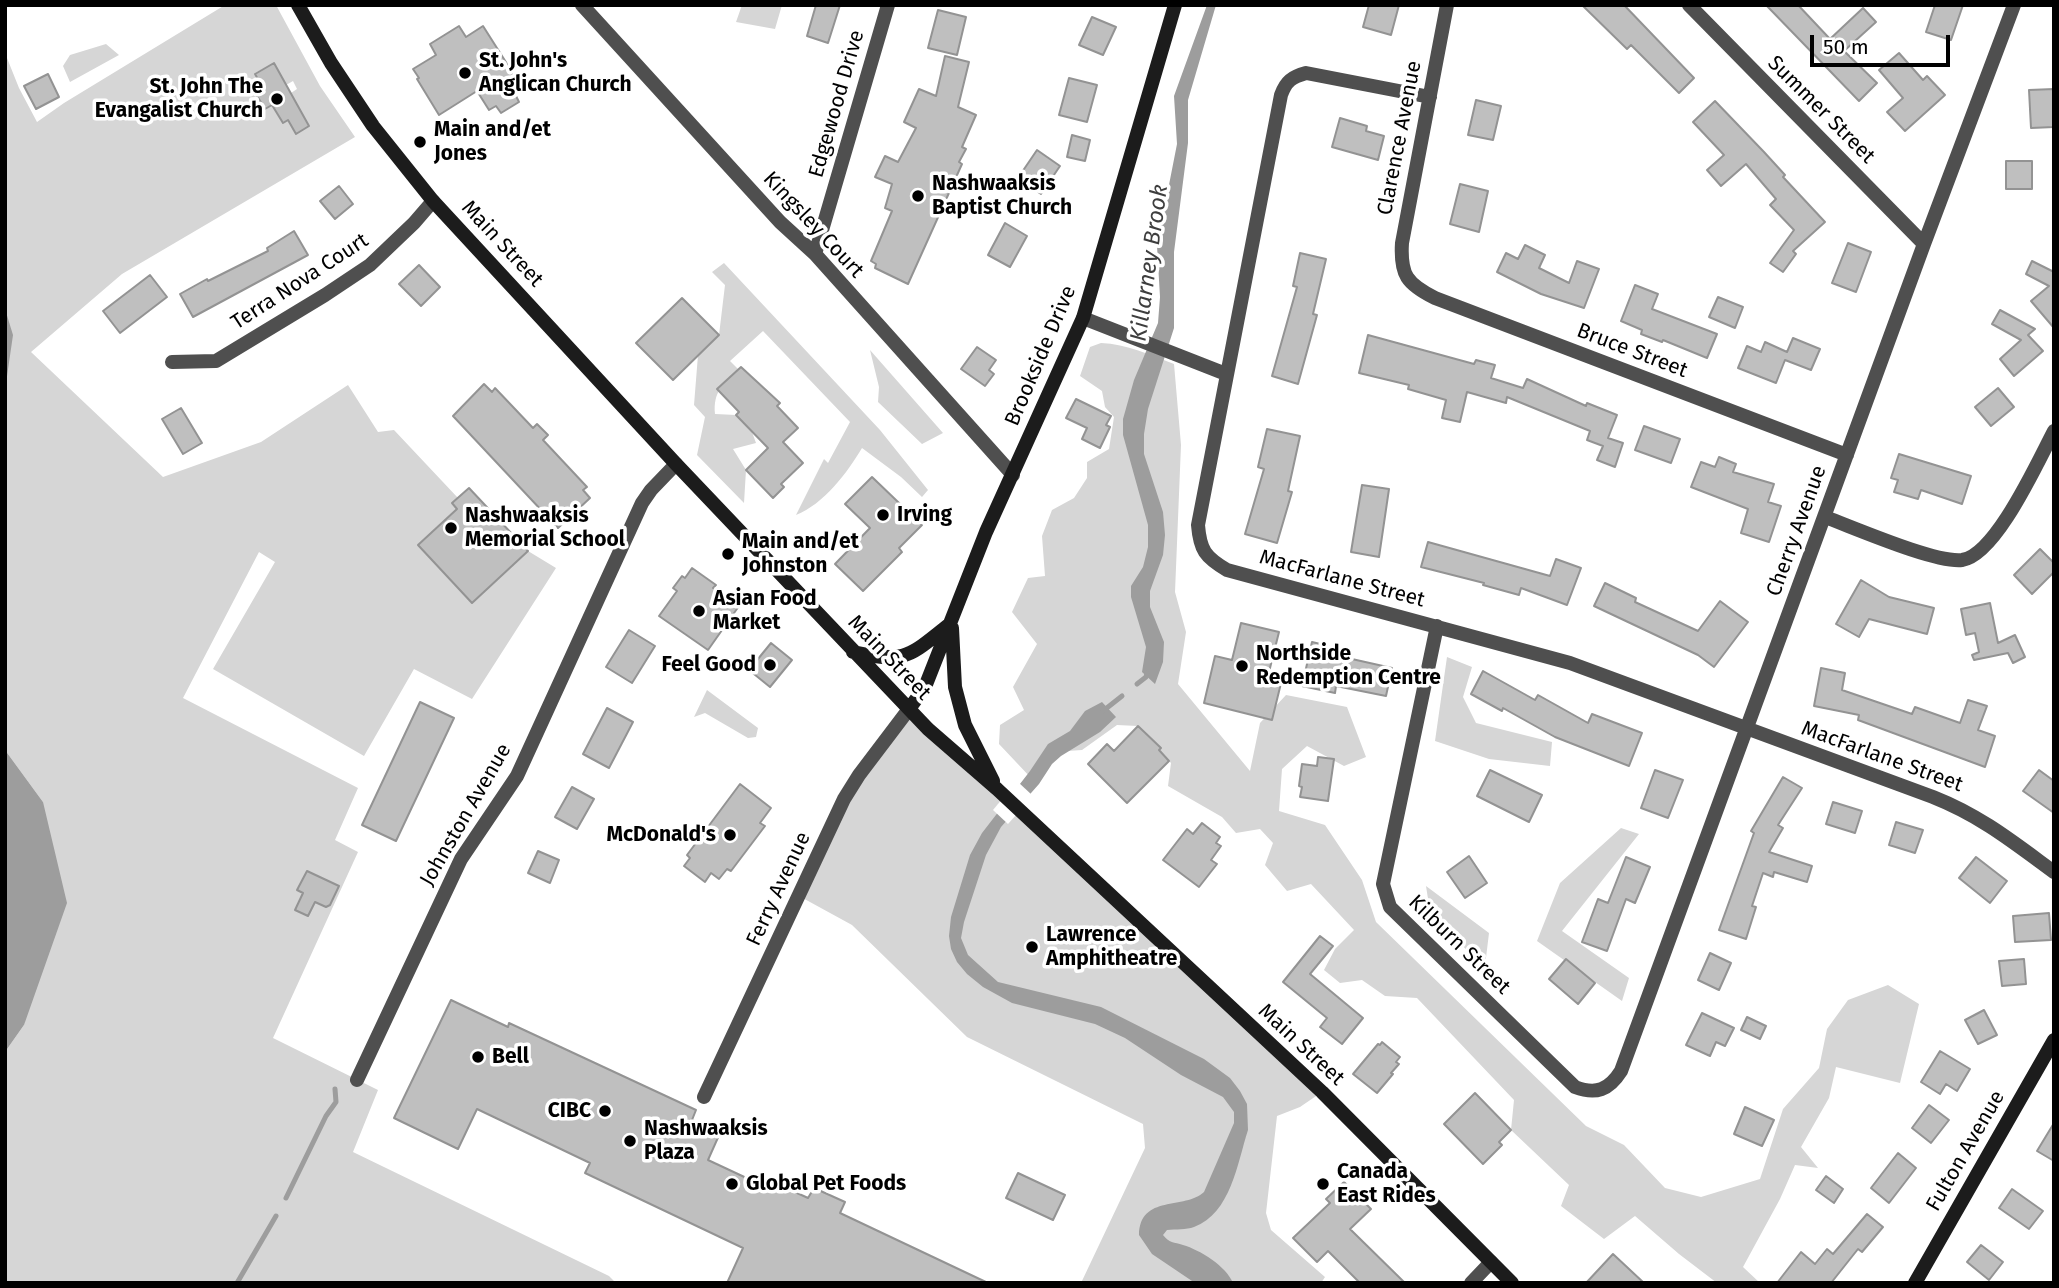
<!DOCTYPE html>
<html>
<head>
<meta charset="utf-8">
<style>
	body { margin:0 }
	#map { position:relative; width:2059px; height:1288px; overflow:hidden; background:#fff; font-family:"Fira Sans",sans-serif }
	canvas { display:block }
	.frame { position:absolute; inset:0; border:7px solid #000; pointer-events:none }
	.scale { position:absolute; left:1810px; top:35px; width:140px; height:32px; box-sizing:border-box; border:4px solid #000; border-top:0; padding-left:9px; font-size:21px; line-height:24px; white-space:nowrap; color:#000; -webkit-text-stroke:5px #fff; paint-order:stroke }
</style>
</head>
<body>
<div id="map">
<canvas width="2059" height="1288"></canvas>
<div class="frame"></div>
<div class="scale">50 m</div>
</div>
<script>
const ctx = document.querySelector('canvas').getContext('2d');
ctx.lineJoin = 'round';
function fill(path, color) { ctx.fillStyle = color; ctx.fill(path, 'evenodd'); }
function stroke(path, color, width, dash) { ctx.strokeStyle = color; ctx.lineWidth = width; ctx.lineCap = dash ? 'butt' : 'round'; ctx.setLineDash(dash || []); ctx.stroke(path); }
function label(font, color, halo, rows, align = 'center') {
  ctx.font = font + ' "Fira Sans",sans-serif'; ctx.lineWidth = 7; ctx.setLineDash([]); ctx.textBaseline = 'middle'; ctx.strokeStyle = halo; ctx.fillStyle = color; for (const [text, x, y, turn = 0] of rows) {
    ctx.save(); ctx.translate(x, y); ctx.rotate((+turn || 0) * Math.PI / 180); ctx.textAlign = isNaN(turn) ? turn : align; if (halo) ctx.strokeText(text, 0, 0); ctx.fillText(text, 0, 0); ctx.restore();
  }
}
fill(new Path2D(`
	M225,5H276L320,86L355,137L122,274L31,352L163,477L261,442L348,385L378,432L394,430L458,498L452,503L457,509L418,545L472,603L528,551L556,568L472,699L414,669L364,756L213,669L275,562L259,552L183,698L358,788L335,840L358,852L273,1038L378,1090L353,1152L609,1276L616,1283H5V1052L24,1025L43,802L5,750V53L19,88L37,122L64,103ZM274,63L286,85L293,81L297,89L291,93L309,126L296,134L288,120L283,123L272,105L265,109L252,86L259,81L255,73Z
	M742,5H782L775,29L736,22Z
	M106,44L119,55L70,82L63,66L70,55Z
	M724,263L880,430L928,490L922,497L901,477L862,448C847,473 824,504 796,515L824,459L828,463L850,422L763,331L730,361L738,369C723,384 713,392 715,414L736,415L752,432L756,443L733,449L746,470L744,503L697,455L705,417L694,405L698,355L719,335L725,285L712,272Z
	M1101,343C1127,344 1150,355 1174,364L1181,445L1175,592L1186,632L1178,684L1250,771L1260,723L1286,695L1347,707L1366,757L1344,766L1307,746L1282,769L1279,811L1325,825L1362,880L1376,922L1586,1126L1624,1145L1665,1188L1701,1197L1760,1179L1783,1109L1819,1068L1827,1029L1848,1000L1888,985L1919,1004L1900,1083L1836,1067L1829,1098L1801,1147L1818,1168L1795,1165L1780,1199L1743,1267L1760,1283H1717L1679,1254L1635,1216L1604,1239L1561,1206L1569,1185L1511,1130L1514,1100L1417,998L1385,996L1362,980L1340,983L1324,970L1335,949L1354,930L1311,884L1287,891L1265,865L1273,843L1260,829L1236,833L1222,817L1168,786L1171,763L1159,750L1160,748L1138,726L1117,725L1082,750L1052,752L1032,779L999,744L1000,725L1024,710L1013,687L1037,644L1012,612L1028,578L1045,576L1042,536L1052,510L1074,498L1087,478V462L1109,449L1114,417L1105,407L1102,391L1080,376L1090,347Z
	M870,350L943,433L922,444L878,402L879,387Z
	M1447,657L1472,667L1463,697L1476,723L1552,742L1550,766L1489,759L1435,741Z
	M707,690L758,728L756,737L748,738L705,713L694,717Z
	M909,709L1322,1092L1300,1107L1277,1116L1266,1213L1271,1230L1325,1277L1321,1283H1081L1145,1148L1143,1124L967,1037L852,925L799,896L844,799Z
	M1621,828L1639,834L1562,931L1629,978L1622,1001L1537,941L1560,883Z
	M1426,886L1489,933L1485,966L1431,918Z`), '#d6d6d6');
fill(new Path2D(`
	M1207,5H1216L1188,100V143L1174,252V328L1148,409L1144,434V454L1163,512L1165,535L1163,555L1150,591V607L1164,642L1163,662L1155,684L1142,672L1146,647L1131,597V586L1143,567L1148,547V525L1123,435V419L1134,380L1158,323L1160,297L1157,246L1177,144L1174,96Z
	M5,309L13,335L5,390Z
	M1102,702L1116,717L1100,732L1061,756L1052,764L1039,784L1001,827L986,855L964,922L961,938L968,955L998,982L1101,1007L1204,1059L1230,1078L1240,1091L1247,1104L1248,1130C1237,1164 1231,1213 1194,1227C1186,1230 1176,1229 1167,1230L1163,1235C1169,1243 1174,1242 1183,1245C1200,1250 1226,1266 1233,1283H1195L1152,1254L1139,1235C1140,1194 1185,1210 1204,1192L1234,1123V1112L1223,1097L1181,1075L1125,1038L1095,1024L1012,1003L983,987L967,974L957,962L951,949L949,936L951,917L970,855L982,833L1030,771L1048,744L1070,731L1085,711Z
	M5,750L43,802L67,903L24,1025L5,1052V920L7,915Z`), '#9d9d9d');
fill(new Path2D(`
	M1017,781L1033,796L1008,824L993,810Z`), '#fff');
stroke(new Path2D(`
	M1137,684L1146,677L1147,673
	M1103,711L1122,696
	M286,1198L326,1116L336,1102L335,1089
	M237,1283L276,1216`), '#9d9d9d', 5);
const building = new Path2D(`
	M816,5H840L828,43L807,36Z
	M1369,5H1399L1391,35L1363,27Z
	M1582,5H1624L1694,78L1679,93L1631,45L1627,49Z
	M1766,5H1798L1830,39L1863,8L1876,22L1844,51L1877,83L1859,101Z
	M1935,5H1963L1951,40L1926,32Z
	M938,10L966,17L957,55L928,48Z
	M1092,17L1116,27L1103,55L1079,45Z
	M459,26L466,37L483,26L523,89L515,94L519,102L501,113L496,106L489,110L477,91L439,115L417,79L419,78L413,69L436,55L430,44Z
	M1899,53L1923,80L1927,76L1945,95L1905,131L1887,112L1903,98L1879,70Z
	M945,56L969,62L958,107L976,115L962,147L966,149L959,162L962,164L908,284L875,268L876,264L871,261L892,211L885,208L892,184L875,177L885,156L898,162L916,128L904,122L919,89L936,96Z
	M274,63L309,126L296,134L288,120L283,123L272,105L265,109L251,86L259,81L255,74Z
	M48,74L59,97L36,109L24,86Z
	M1069,78L1097,85L1087,122L1059,115Z
	M2054,89V127L2031,128L2029,90Z
	M1476,100L1501,106L1493,140L1468,135Z
	M1715,101L1764,152L1785,175L1783,177L1825,222L1793,251L1796,254L1783,272L1770,263L1794,230L1770,205L1776,199L1746,164L1721,186L1707,170L1724,155L1693,122Z
	M1340,118L1367,126L1366,131L1384,136L1378,160L1332,147Z
	M1072,135L1090,140L1085,161L1067,157Z
	M1037,150L1060,166L1041,194L1018,178Z
	M2006,161H2032V189H2006Z
	M1460,184L1488,191L1479,232L1450,224Z
	M339,186L353,204L335,219L320,201Z
	M1005,223L1027,236L1010,267L988,255Z
	M294,231L308,255L193,317L180,294L207,279L208,281L268,251L267,248Z
	M1848,243L1871,252L1856,292L1832,283Z
	M1525,245L1545,255L1539,268L1569,283L1577,261L1599,269L1584,308L1541,294L1497,272L1506,253L1518,259Z
	M1300,253L1326,259L1313,314L1317,315L1298,384L1272,376L1297,287L1293,286Z
	M2032,261L2054,272V328L2031,301L2049,286L2026,274Z
	M419,265L440,287L421,306L399,284Z
	M150,275L167,297L120,333L103,311Z
	M1635,285L1658,294L1652,309L1717,334L1707,358L1663,340L1662,342L1641,334L1642,330L1621,321Z
	M1718,297L1743,307L1735,328L1709,317Z
	M682,298L719,335L673,380L636,343Z
	M2000,310L2035,329L2028,335L2043,351L2014,376L2000,359L2021,340L1992,324Z
	M1368,335L1474,364L1476,360L1495,365L1491,378L1523,388L1527,379L1586,406L1587,403L1617,415L1608,438L1623,443L1615,467L1597,460L1603,446L1587,440L1590,431L1507,397L1506,403L1467,392L1460,422L1442,418L1446,400L1408,389L1409,385L1359,373Z
	M1793,338L1820,349L1811,370L1785,360L1776,383L1738,368L1747,346L1761,352L1765,342L1787,352Z
	M977,347L996,360L989,370L994,374L985,386L961,369Z
	M741,367L780,403L777,406L798,428L783,442L803,463L781,484L784,487L773,498L746,470L768,448L736,415L739,412L717,389Z
	M484,384L492,392L495,388L533,428L537,424L548,435L543,440L587,487L583,490L590,498L558,528L453,416Z
	M1998,388L2014,407L1991,426L1975,407Z
	M1076,399L1111,416L1106,425L1110,427L1100,448L1082,439L1087,428L1066,418Z
	M181,408L202,443L183,454L162,419Z
	M1644,426L1680,439L1671,463L1635,450Z
	M1267,429L1300,436L1288,491L1292,492L1277,543L1245,534L1264,469L1258,467Z
	M1899,454L1971,476L1962,504L1921,490L1918,499L1894,492L1898,480L1891,478Z
	M1719,457L1736,464L1733,472L1774,484L1768,502L1781,506L1769,542L1741,533L1748,509L1691,487L1701,462L1715,467Z
	M872,477L922,525L899,548L902,552L863,591L835,564L870,528L845,504Z
	M1362,485L1389,489L1379,557L1351,552Z
	M469,488L528,551L472,603L418,545L457,509L452,503Z
	M1428,542L1550,576L1556,559L1581,568L1567,605L1521,588L1519,595L1483,585L1484,583L1421,567Z
	M2040,549L2054,563V572L2032,594L2014,575Z
	M692,568L716,585L713,588L739,606L708,650L659,616L677,591L673,588L682,576L685,578Z
	M1861,580L1889,597L1934,608L1927,634L1869,619L1859,637L1836,624Z
	M1605,583L1636,598L1635,602L1698,631L1720,601L1748,622L1714,667L1698,655L1594,606Z
	M1990,603L1998,643L2015,635L2025,657L2013,663L2008,653L1974,660L1972,655L1979,652L1975,633L1966,635L1961,609Z
	M1241,623L1279,632L1269,672L1283,675L1272,720L1204,703L1215,656L1232,660Z
	M629,630L655,646L632,683L606,667Z
	M1312,642L1345,650L1343,657L1392,668L1386,696L1336,686L1335,693L1302,686Z
	M771,643L792,660L770,687L749,670Z
	M1821,668L1845,673L1842,690L1912,714L1915,707L1960,723L1968,700L1987,706L1978,730L1995,736L1985,767L1858,720L1859,715L1814,706Z
	M1483,671L1535,700L1538,695L1588,723L1592,714L1642,733L1629,766L1555,737L1503,708L1502,711L1471,694Z
	M420,702L454,718L396,841L362,825Z
	M607,708L633,722L609,768L583,754Z
	M1138,726L1161,748L1159,750L1169,761L1127,803L1088,764L1107,744L1114,751Z
	M1318,757L1334,759L1328,801L1300,797L1302,787L1299,786L1302,764L1317,766Z
	M1490,770L1542,795L1529,822L1477,796Z
	M1655,770L1683,780L1668,818L1641,808Z
	M2039,770L2054,781V813L2023,791Z
	M1783,777L1802,788L1778,825L1783,828L1769,852L1812,866L1807,882L1774,872L1773,877L1763,873L1752,906L1756,907L1746,939L1719,930L1754,833L1751,831Z
	M740,784L771,808L760,823L765,826L731,871L727,869L719,879L711,873L705,882L684,866L690,858L687,855Z
	M572,787L594,799L577,829L555,817Z
	M1833,802L1862,811L1855,833L1826,824Z
	M1896,822L1923,830L1915,853L1889,845Z
	M1202,823L1220,837L1216,843L1221,846L1211,860L1217,864L1199,887L1163,860L1187,829L1193,834Z
	M538,851L559,860L550,883L528,873Z
	M1469,856L1487,883L1465,898L1447,872Z
	M1626,857L1650,867L1635,903L1626,899L1607,951L1582,942L1598,899L1608,903Z
	M1976,857L2007,881L1990,903L1959,878Z
	M307,871L339,886L330,905L326,907L315,902L308,916L295,910L303,893L297,890Z
	M2049,913L2051,940L2015,942L2013,916Z
	M1320,936L1333,946L1310,974L1363,1018L1342,1044L1320,1027L1327,1018L1283,982Z
	M1710,953L1731,963L1719,990L1698,980Z
	M1566,959L1595,983L1578,1004L1549,979Z
	M2024,959L2026,984L2002,986L1999,961Z
	M451,1000L508,1027L509,1023L696,1110L692,1120L720,1133L708,1160L770,1189L773,1182L808,1198L814,1188L845,1202L840,1213L988,1283H727L743,1248L585,1173L590,1163L477,1109L458,1149L394,1118Z
	M1984,1010L1997,1035L1978,1044L1965,1020Z
	M1702,1013L1734,1028L1725,1046L1716,1042L1710,1056L1686,1045Z
	M1747,1017L1766,1026L1760,1039L1741,1030Z
	M1382,1042L1400,1057L1396,1062L1399,1064L1391,1073L1393,1074L1377,1093L1353,1074L1378,1044L1380,1045Z
	M1940,1051L1970,1069L1957,1091L1946,1084L1940,1094L1921,1082Z
	M1475,1093L1511,1130L1499,1142L1502,1145L1483,1164L1444,1124Z
	M1929,1105L1949,1120L1931,1143L1912,1128Z
	M1745,1107L1774,1120L1762,1146L1734,1134Z
	M2054,1123V1161L2037,1151Z
	M1898,1153L1916,1168L1889,1203L1871,1188Z
	M1018,1173L1065,1195L1053,1220L1006,1198Z
	M1826,1176L1843,1189L1834,1203L1816,1190Z
	M1344,1182L1371,1209L1350,1229L1405,1283H1360L1328,1251L1317,1262L1293,1238L1330,1203L1326,1199Z
	M2012,1189L2043,1211L2029,1229L1999,1208Z
	M1867,1214L1883,1227L1862,1252L1858,1249L1831,1283H1777L1801,1252L1815,1264L1827,1249L1833,1254Z
	M1981,1245L2003,1262L1989,1280L1967,1262Z
	M1613,1254L1644,1283H1586Z`);
fill(building, '#bfbfbf');
stroke(building, '#939393', 2);
stroke(new Path2D(`
	M582,5L780,222L815,254L1013,475
	M1447,5L1402,243C1400,275 1407,284 1435,298L1847,455
	M1689,5L1924,244
	M1430,97L1306,73C1292,77 1286,81 1281,95L1198,525C1200,550 1205,557 1227,570L1570,663L1933,797C1981,816 2013,842 2054,872
	M815,254L888,5
	M1083,318L1226,374
	M172,362L216,361L325,295L370,265L414,223L433,201
	M1825,517C1855,528 1935,563 1962,560C1996,555 2038,461 2054,431
	M1437,626L1383,884L1390,907L1575,1087C1596,1095 1609,1090 1621,1071L1924,244L2014,5
	M357,1080L461,859L517,776L642,503L651,490L676,464
	M704,1097L844,799L859,775L909,709
	M1471,1283L1491,1262`), '#4f4f4f', 14);
stroke(new Path2D(`
	M298,5L331,63L373,126L433,201L676,464L928,729L997,789L1322,1092L1512,1283
	M952,628L955,687L965,725L993,781
	M853,652C907,664 909,656 950,624
	M909,709L925,687L986,532L1083,318L1175,5
	M1915,1283L2054,1040`), '#1c1c1c', 14);
for (const [x, y, r, color] of [
	[465,73,7,"#000"],
	[277,99,7,"#000"],
	[420,142,7,"#000"],
	[918,196,7,"#000"],
	[883,515,7,"#000"],
	[451,528,7,"#000"],
	[728,554,7,"#000"],
	[699,611,7,"#000"],
	[770,665,7,"#000"],
	[1242,666,7,"#000"],
	[730,835,7,"#000"],
	[1032,947,7,"#000"],
	[478,1057,7,"#000"],
	[605,1111,7,"#000"],
	[630,1141,7,"#000"],
	[732,1184,7,"#000"],
	[1323,1184,7,"#000"]
]) { const dot = new Path2D(); dot.arc(x, y, r, 0, 2 * Math.PI); ctx.fillStyle = color; ctx.fill(dot); stroke(dot, '#fff', 2.5); }
label('bold 21px', '#000', '#fff', [
	["St. John's",479,61],
	["Anglican Church",479,85],
	["St. John The",263,87,"right"],
	["Evangalist Church",263,111,"right"],
	["Main and/et",434,130],
	["Jones",434,154],
	["Nashwaaksis",932,184],
	["Baptist Church",932,208],
	["Irving",897,515],
	["Nashwaaksis",465,516],
	["Memorial School",465,540],
	["Main and/et",742,542],
	["Johnston",742,566],
	["Asian Food",713,599],
	["Market",713,623],
	["Northside",1256,654],
	["Redemption Centre",1256,678],
	["Feel Good",756,665,"right"],
	["McDonald's",716,835,"right"],
	["Lawrence",1046,935],
	["Amphitheatre",1046,959],
	["Bell",492,1057],
	["CIBC",591,1111,"right"],
	["Nashwaaksis",644,1129],
	["Plaza",644,1153],
	["Canada",1337,1172],
	["East Rides",1337,1196],
	["Global Pet Foods",746,1184]
], 'left');
label('21px', '#000', '#fff', [
	["Edgewood Drive",837,104,-74],
	["Summer Street",1821,110,45],
	["Clarence Avenue",1400,138,-79],
	["Kingsley Court",813,225,47],
	["Main Street",502,244,47],
	["Terra Nova Court",300,282,-33],
	["Bruce Street",1632,351,21],
	["Brookside Drive",1041,356,-67],
	["Cherry Avenue",1797,531,-70],
	["MacFarlane Street",1342,579,15],
	["Main Street",889,658,46],
	["MacFarlane Street",1882,757,20],
	["Johnston Avenue",466,815,-60],
	["Ferry Avenue",779,889,-65],
	["Kilburn Street",1459,945,44],
	["Main Street",1301,1045,43],
	["Fulton Avenue",1966,1151,-60]
]);
label('italic 23px', '#3e3e3e', '#fff', [
	["Killarney Brook",1150,263,-82]
]);
</script>
</body>
</html>
